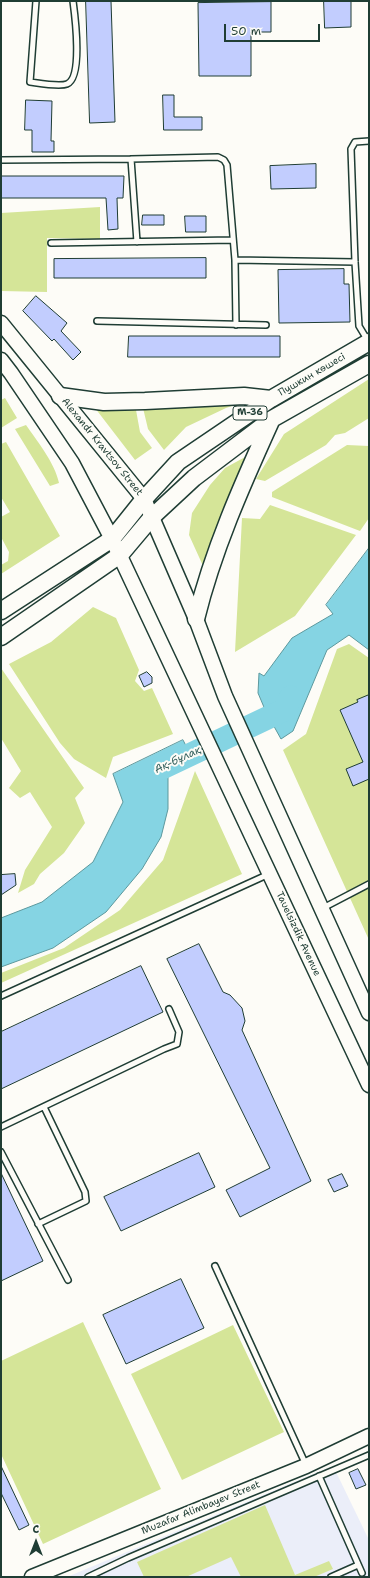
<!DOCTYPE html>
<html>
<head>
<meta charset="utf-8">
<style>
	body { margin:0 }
	#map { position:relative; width:370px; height:1578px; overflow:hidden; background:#fdfcf7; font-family:"Shantell Sans",sans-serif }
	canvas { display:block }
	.frame { position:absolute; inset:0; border:2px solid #1f3d34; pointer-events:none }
	.north { position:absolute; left:16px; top:1522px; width:40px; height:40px; -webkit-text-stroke:3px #fdfcf7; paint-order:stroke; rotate:0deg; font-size:11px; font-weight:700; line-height:16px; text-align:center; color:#1f3d34 }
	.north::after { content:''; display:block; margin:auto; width:14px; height:18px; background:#1f3d34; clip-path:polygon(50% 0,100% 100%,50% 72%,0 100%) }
	.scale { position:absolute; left:224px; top:24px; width:96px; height:18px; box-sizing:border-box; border:2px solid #1f3d34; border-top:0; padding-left:5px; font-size:12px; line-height:14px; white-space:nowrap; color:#1f3d34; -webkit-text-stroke:3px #fdfcf7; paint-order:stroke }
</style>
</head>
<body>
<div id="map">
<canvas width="370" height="1578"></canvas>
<div class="frame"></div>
<div class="north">С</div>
<div class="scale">50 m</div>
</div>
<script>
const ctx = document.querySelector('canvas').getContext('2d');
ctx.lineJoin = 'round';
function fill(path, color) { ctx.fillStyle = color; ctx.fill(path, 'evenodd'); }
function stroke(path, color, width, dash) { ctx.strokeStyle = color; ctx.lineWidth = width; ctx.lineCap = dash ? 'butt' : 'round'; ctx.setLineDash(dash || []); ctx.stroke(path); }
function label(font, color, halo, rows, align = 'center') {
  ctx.font = font + ' "Shantell Sans",sans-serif'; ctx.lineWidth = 4; ctx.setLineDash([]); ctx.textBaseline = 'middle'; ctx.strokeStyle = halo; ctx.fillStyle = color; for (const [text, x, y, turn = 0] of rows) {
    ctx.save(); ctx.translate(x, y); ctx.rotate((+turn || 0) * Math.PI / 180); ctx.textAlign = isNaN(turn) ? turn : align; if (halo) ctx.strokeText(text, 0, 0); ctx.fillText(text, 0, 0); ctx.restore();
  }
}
fill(new Path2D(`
	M330,1467L337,1474L369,1540V1577H67Z`), '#ebeef9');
fill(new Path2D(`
	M100,207V239L47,238V292L1,291V213Z
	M369,379V418L345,433L335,435L326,445L265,481L256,479L284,434Z
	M5,398L17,418L1,428V400Z
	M241,403L226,408L186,427L164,450L148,429L143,408L160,409Z
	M99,406L136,410L140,432L152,448L135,460L95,408Z
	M26,425C37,441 55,463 59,483L50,486L15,429Z
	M6,442L60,536L1,574V565L8,561L9,552L1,537V517L10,512L1,497V444Z
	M347,445L369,446V518L360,531L272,497V492Z
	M247,456L204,568L189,535L192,513L210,485L225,468Z
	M270,505L356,535L295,616L235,652L242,518L260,519Z
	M93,607L116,618L139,670L135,681L144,691L152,688L173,734L113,757L106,778L74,759L60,743L9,664L51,642Z
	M349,644L369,658V940L283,750L306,734L337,649Z
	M1,668L84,788L75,798L85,823L64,853L40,874L34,884L18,893L25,870L52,827L30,792L20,798L9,788L21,771L1,738Z
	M195,771L242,874L1,983V973L64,948L120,910L163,860Z
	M83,1322L161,1489L43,1544L1,1454V1361Z
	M233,1325L284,1432L182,1480L131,1374Z
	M265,1505L295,1575L329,1561L333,1569L314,1577H241L231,1557L186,1577H144L137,1562Z`), '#d5e598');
const water = new Path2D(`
	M369,548V650L349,635L327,650L293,731L281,739L266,712L258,693L259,673L264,676L292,638L333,614L326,605Z
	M183,740L195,763L168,776V809L161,837L142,869L106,912L53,948L1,967V918L42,902L93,862L123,802L113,774Z`);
fill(water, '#85d4e3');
stroke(water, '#5c989d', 1);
stroke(new Path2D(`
	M162,768L284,710L291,697`), '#85d4e3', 23);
const building = new Path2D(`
	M86,1H111L115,122L90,123Z
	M324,1H351V27L325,28Z
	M271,2V32H251V76H199L198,3Z
	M163,95H174V117H202V130H164Z
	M26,100L52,101L51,141H54V152H32V130H25Z
	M316,164V188L271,189L270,166Z
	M1,176H124L123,198H117L118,229L108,230L106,198H1Z
	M143,215H164V225H142Z
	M185,216H206V232H186Z
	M206,258V278H54V259Z
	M344,269V284H349L350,322L279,323L278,270Z
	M36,296L67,323L61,331L81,352L73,360L54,339L52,341L23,311Z
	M129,336H280V357H128Z
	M147,672L152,677V683L144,687L139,676Z
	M369,695V779L353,786L346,769L363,762L340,710L358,702L357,700Z
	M15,874L16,885L1,895V875Z
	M199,944L223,992L230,995L242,1008L245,1021L242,1030L311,1181L240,1217L226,1190L270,1168L167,959Z
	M141,966L163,1012L1,1089V1032Z
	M199,1153L215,1187L121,1231L104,1197Z
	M1,1173L43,1261L1,1281Z
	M342,1174L348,1186L334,1192L328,1180Z
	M181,1279L204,1328L126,1364L103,1315Z
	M1,1466L29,1525L19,1530L1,1493Z
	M358,1469L366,1485L356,1489L349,1473Z`);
fill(building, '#c2cdfe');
stroke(building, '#1f3d34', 1);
const lane = new Path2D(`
	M36,1L30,82C38,83 59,87 67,84C83,78 75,16 73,1
	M131,159L137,242
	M1,160L131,159L218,157L224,160L227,165L235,260L355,262
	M51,243L233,240
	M235,260L236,325
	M97,321L266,325
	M368,341L359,326L355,262L351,149L355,142L369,141
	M323,908L369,884
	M1,996L269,874
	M1,1127L164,1049L177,1044L179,1032L169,1009
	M1,1152L68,1280
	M38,1224L86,1201L85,1192L44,1107
	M215,1266L306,1465
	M319,1476L362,1573
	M88,1577L128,1558L369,1455
	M331,1577L358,1565`);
const secondary = new Path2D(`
	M1,323L144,499L196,619L225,696L369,1013
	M1,360L11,373L72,463L112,539L369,1085
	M32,1577L306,1466L369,1436`);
const primary = new Path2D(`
	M60,396L104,402L145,401L244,396L271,399
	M1,611L112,539L144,499L178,462L271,399L369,342
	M196,619C213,550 242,485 271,421
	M1,637L120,555L152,517L194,478L272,419L369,364`);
stroke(lane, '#1f3d34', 8);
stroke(secondary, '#1f3d34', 17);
stroke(primary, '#1f3d34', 19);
stroke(lane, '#fdfcf7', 5);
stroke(secondary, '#fdfcf7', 14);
stroke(primary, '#fdfcf7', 16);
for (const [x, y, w] of [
	[250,413,34]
]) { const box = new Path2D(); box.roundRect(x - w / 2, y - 7, w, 14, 3); ctx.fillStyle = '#fdfcf7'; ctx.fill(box); stroke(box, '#1f3d34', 1); }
label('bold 9px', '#1f3d34', null, [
	["M-36",250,413]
]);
label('10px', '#1f3d34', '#fdfcf7', [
	["Пушкин көшесі",312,375,-30],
	["Alexandr Kravtsov Street",102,447,51],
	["Tauelsizdik Avenue",298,934,65],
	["Muzafar Alimbayev Street",201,1508,-22]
]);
label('italic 11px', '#386360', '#fdfcf7', [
	["Ақ-бұлақ",178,760,-25]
]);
</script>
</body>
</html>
